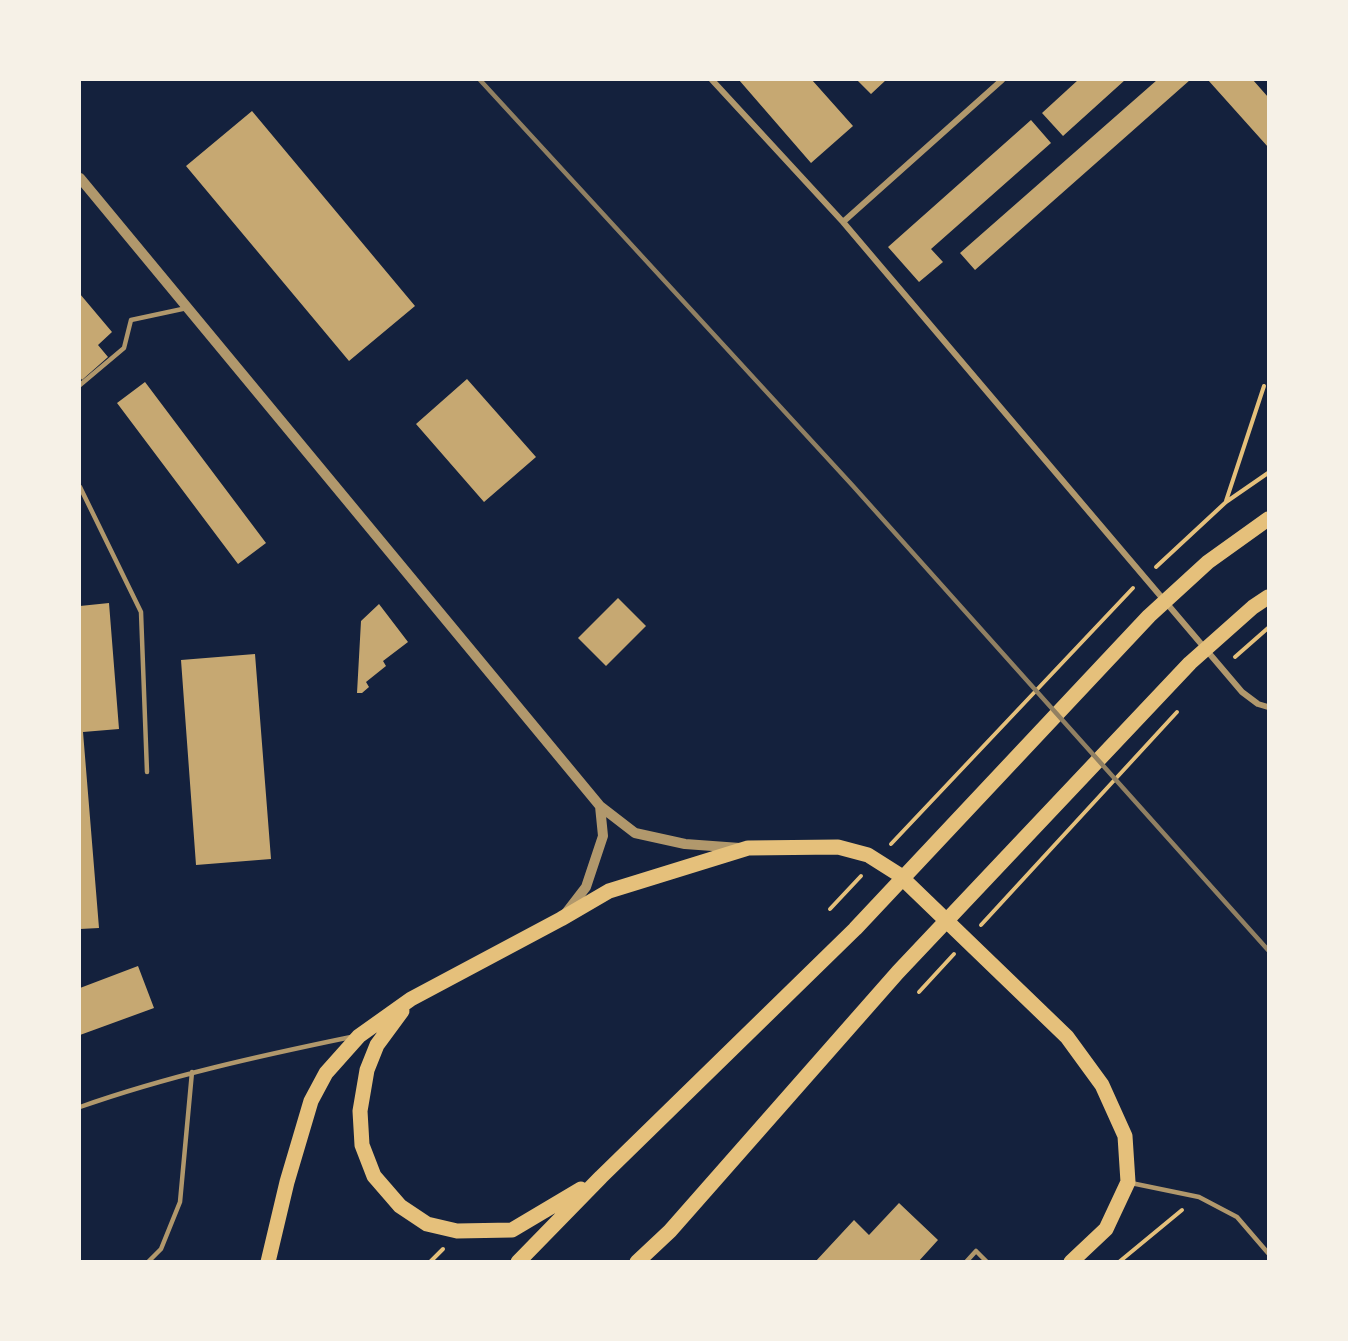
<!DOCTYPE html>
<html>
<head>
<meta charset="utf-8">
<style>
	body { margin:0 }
	#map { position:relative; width:1348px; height:1341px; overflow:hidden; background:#14213d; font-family:"DejaVu Sans",sans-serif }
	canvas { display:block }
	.frame { position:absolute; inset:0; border:81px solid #f6f1e7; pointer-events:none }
</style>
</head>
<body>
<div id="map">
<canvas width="1348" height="1341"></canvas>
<div class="frame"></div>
</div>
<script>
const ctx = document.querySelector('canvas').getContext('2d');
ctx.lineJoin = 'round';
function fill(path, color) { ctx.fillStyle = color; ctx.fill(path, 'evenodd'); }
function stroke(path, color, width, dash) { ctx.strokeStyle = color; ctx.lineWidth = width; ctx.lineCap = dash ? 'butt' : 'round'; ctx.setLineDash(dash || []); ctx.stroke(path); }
fill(new Path2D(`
	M739,80H812L853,126L811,163Z
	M857,80H886L871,94Z
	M1078,80H1125L1063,136L1042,113Z
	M1157,80H1190L975,270L960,253Z
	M1208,80H1253L1268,97V147Z
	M252,111L415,306L349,361L186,166Z
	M1031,120L1051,143L931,249L943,262L919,282L888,247Z
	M80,294L112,332L98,345L108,357L82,380L80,377Z
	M467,379L536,457L484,502L416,424Z
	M145,382L266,543L238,564L117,403Z
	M618,598L646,626L606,666L578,638Z
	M109,603L119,729L83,732L99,928L80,929V606Z
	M379,604L408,642L383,661L386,666L366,682L369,687L362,693H357L361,621Z
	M255,654L271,859L196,865L181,660Z
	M138,966L154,1008L80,1035V988Z
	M899,1203L938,1240L918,1262H815L854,1220L869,1235Z`), '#c6a872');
stroke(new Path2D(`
	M1226,501L1264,386
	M1156,567L1226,502L1268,473
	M1235,657L1268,628
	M891,844L1133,588
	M830,909L861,876
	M981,925L1177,712
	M919,992L954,954
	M430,1262L443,1249
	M1119,1262L1182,1210`), '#e5c07b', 4);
stroke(new Path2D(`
	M80,385L124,348L131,320L187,308
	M80,487L141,612L147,772
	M80,1107C168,1076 259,1056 351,1037
	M1131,1183L1199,1197L1237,1217L1268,1253
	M148,1262L161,1249L180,1202L192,1072
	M966,1262L976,1251L987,1262`), '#b1986c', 4.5);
stroke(new Path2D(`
	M712,80L843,222L1242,692L1258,704L1268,707
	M843,222L1002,80`), '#b1986c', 6);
stroke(new Path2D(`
	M80,178L600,806L635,833L685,844L740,848
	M566,913L586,887L603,836L600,806`), '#b1986c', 10);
stroke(new Path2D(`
	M402,1011L377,1045L367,1070L360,1111L362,1145L374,1176L400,1206L427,1224L457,1231L512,1230L581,1189
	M268,1262L287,1182L311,1101L326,1073L359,1036L411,999L561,919L609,891L748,848L838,847L868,855L898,874L1067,1037L1102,1085L1125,1136L1128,1182L1106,1229L1071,1262
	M518,1262L601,1177L855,929L1149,616L1208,562L1268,519
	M637,1262L670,1231L898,972L1190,663L1253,607L1268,597`), '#e5c07b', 15);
stroke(new Path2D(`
	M480,80L853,486L1268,950`), '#918062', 4.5);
</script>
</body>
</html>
